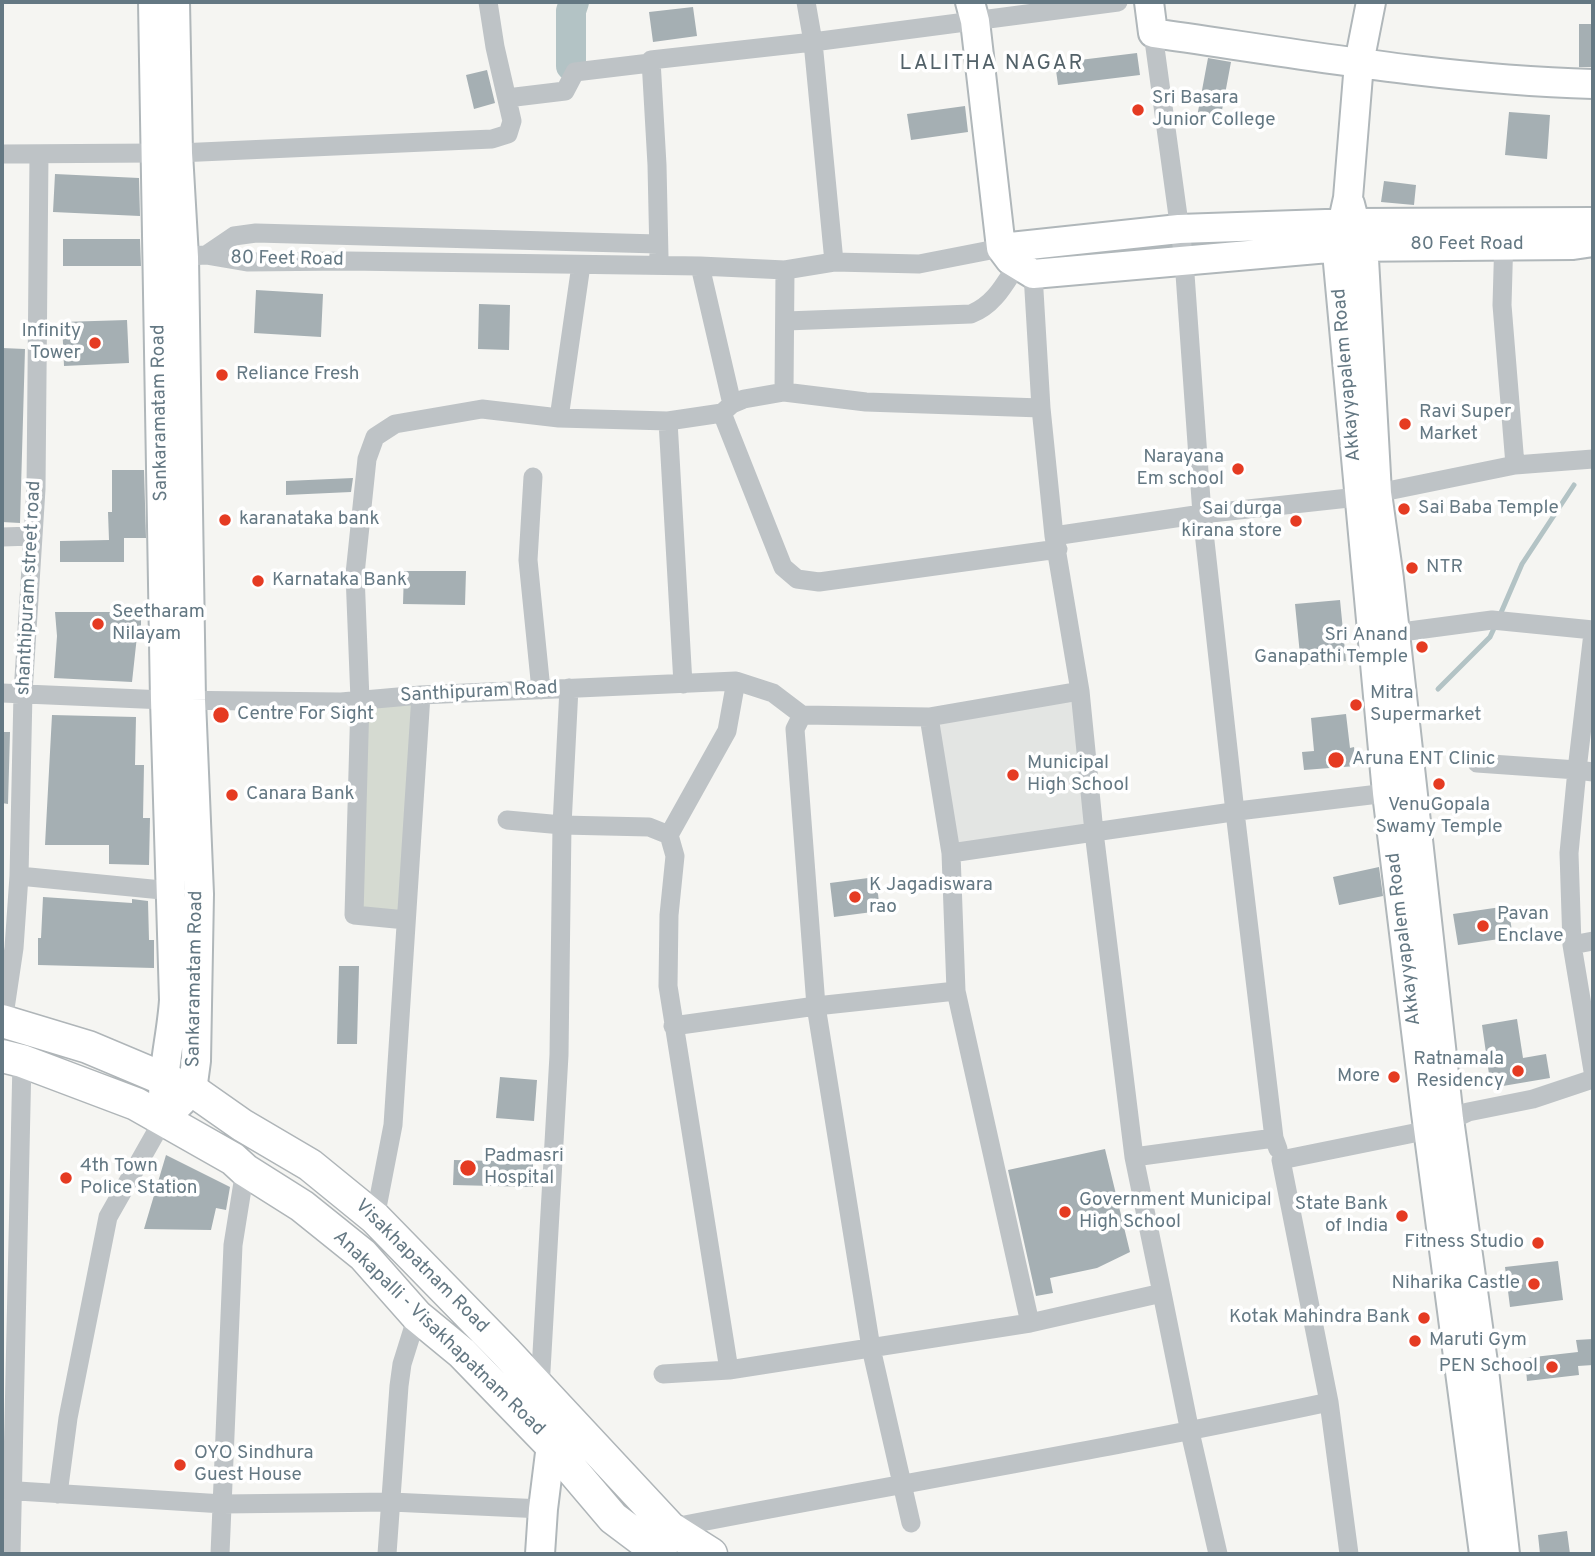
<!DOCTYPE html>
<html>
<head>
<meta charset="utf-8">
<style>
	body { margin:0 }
	#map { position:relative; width:1595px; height:1556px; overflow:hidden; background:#f5f5f2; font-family:Overpass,sans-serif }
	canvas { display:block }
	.frame { position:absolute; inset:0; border:4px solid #647883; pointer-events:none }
</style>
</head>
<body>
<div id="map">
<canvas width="1595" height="1556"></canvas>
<div class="frame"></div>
</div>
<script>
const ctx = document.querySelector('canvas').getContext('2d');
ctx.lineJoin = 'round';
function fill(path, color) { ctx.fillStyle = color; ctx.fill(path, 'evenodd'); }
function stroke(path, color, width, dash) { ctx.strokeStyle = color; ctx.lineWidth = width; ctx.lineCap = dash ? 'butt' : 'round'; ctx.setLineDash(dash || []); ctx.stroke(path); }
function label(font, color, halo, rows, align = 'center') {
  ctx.font = font + ' Overpass,sans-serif'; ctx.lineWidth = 7; ctx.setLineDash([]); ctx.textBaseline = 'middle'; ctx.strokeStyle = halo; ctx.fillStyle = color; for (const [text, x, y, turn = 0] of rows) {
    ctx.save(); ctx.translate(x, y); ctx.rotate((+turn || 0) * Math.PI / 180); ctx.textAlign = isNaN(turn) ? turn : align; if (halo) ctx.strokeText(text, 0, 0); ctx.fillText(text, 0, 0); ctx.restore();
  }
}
fill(new Path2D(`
	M1073,697L1088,827L954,847L936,722Z`), '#e3e5e3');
fill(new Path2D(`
	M421,695L406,920L354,915L360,700Z`), '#d5dad1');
stroke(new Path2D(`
	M1500,615L1522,564L1574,485
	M1438,689L1490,637L1496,624`), '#b3c3c5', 5);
stroke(new Path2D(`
	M571,66V11L574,2`), '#b3c3c5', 30);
fill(new Path2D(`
	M693,7L697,36L653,42L649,12Z
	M1579,24H1593V67H1579Z
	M1137,53L1140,75L1058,85L1055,63Z
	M1208,58L1231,62L1220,121L1197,117Z
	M487,70L495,103L474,109L466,75Z
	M965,106L968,132L911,140L907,114Z
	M1509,112L1550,115L1547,159L1505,155Z
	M55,174L139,178L140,216L53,212Z
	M1384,181L1416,185L1414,205L1381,202Z
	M63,239H140L141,266H63Z
	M256,290L323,294L321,337L254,333Z
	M479,304L510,305L509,350L478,349Z
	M127,320L129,363L64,366L62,322Z
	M2,348L25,349L20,523L2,522Z
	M112,470H144L146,538H124V562H60V541L109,540L108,512H112Z
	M353,478L351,492L286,495V481Z
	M404,571H466L465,605L403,604Z
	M1340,600L1346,661L1301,665L1295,604Z
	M55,612H141V636H137L132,682L54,678L57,636Z
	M1346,714L1350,748L1354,747L1356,766L1304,770L1302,752L1314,751L1311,718Z
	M52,715L136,717L135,765H144L143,818H150L149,865L109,864V845H45Z
	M2,732H10L8,804L2,803Z
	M1379,867L1383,896L1339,905L1333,877Z
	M876,877L880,911L834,917L830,883Z
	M43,897L132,903V899L148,901L149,940H154V968L38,965V938H41Z
	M1508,906L1513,937L1458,945L1453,914Z
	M339,966H359L357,1044H337Z
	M1517,1019L1523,1058L1546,1054L1550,1078L1491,1088L1482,1025Z
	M500,1077L537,1080L534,1121L496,1118Z
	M1105,1149L1130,1252L1097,1268L1050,1278L1053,1293L1036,1296L1008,1170Z
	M166,1155L230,1187L226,1210L216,1208L211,1230L144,1229Z
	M454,1160L533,1162V1187L453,1185Z
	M1558,1261L1563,1300L1510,1307L1505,1267Z
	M1593,1339V1365L1578,1366L1579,1375L1527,1381L1525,1358L1578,1352L1576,1340Z
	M1567,1531L1570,1554H1540L1538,1535Z`), '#a5afb3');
const secondary = new Path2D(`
	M153,2L165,700L174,1000C172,1033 163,1066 163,1100
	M970,2L975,21L1001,248L1010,260L1033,274L1340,247L1573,245L1593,242
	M1149,2L1153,33C1299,54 1446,80 1593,84
	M1371,2L1359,63L1348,198L1342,225L1338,263L1387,793L1426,1113L1484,1554
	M1350,204L1364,259L1377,493L1389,579L1449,1119L1484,1370L1505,1554
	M1001,248L1179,229L1355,223L1593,222
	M163,1120L192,1091L196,1061L199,894L191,700L184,257L178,153L175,2
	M540,1554L543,1509L551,1445`);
const primary = new Path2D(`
	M2,1021L88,1047L195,1092L242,1125L310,1165L375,1218L505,1351L670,1528L711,1554
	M2,1056L22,1061L136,1104L233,1159L245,1170L302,1206L363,1255L417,1316L462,1353L551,1445L613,1518L661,1554`);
stroke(secondary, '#b0b7ba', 32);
stroke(primary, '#afb5b8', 35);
stroke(new Path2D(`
	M507,98L565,91L575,72L650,63
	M178,153L492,139L508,134L512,121L495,47L488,2
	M2,154L156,153
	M1504,235L1502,305L1515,465
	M1001,248L919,264L834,262L813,42L1118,2
	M206,255L234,236L256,233L658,244
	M171,257L206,255L247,262L347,261L700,266L785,270
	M659,257L657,165L651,60L813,42L806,2
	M700,266L732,404
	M786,321L971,314C994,305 1004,285 1017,265
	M784,392L785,270L834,262
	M722,413L783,567L797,579L819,582L1058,549
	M559,418L581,265
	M533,477L528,560L541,690
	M1054,536L1202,514L1184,260L1153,33
	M2,537L33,536
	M1394,633L1492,620L1593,630
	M1593,633L1577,770L1593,772
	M683,684L668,421L722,413L732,404L744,399L784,392L866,402L1041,408L1033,274
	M2,693L165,700L341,702L421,695L736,681L773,693L802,715L929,717L1080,691L1054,536L1041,408
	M802,715L795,729L816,1006L871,1348L911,1523
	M929,717L951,853
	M1477,763L1577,770L1569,853L1572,945L1593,1071
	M507,820L562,825L649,827L669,835L675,856L669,915L668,986L729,1370
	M669,835L727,731L736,681
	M19,876L172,891
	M406,920L354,915L360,700L355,574L367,459L375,437L395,424L482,409L559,418L668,421
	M1572,945L1593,941
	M956,991L1030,1323
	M3,1022L14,948L19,876L23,693L36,489L39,154
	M673,1026L816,1006L956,991L951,853L1094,832L1080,691
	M1274,1138L1235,812L1202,514L1358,497L1515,465L1593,459
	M1278,1149L1274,1138L1134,1157L1094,832L1246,810L1387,793
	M375,1218L393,1125L421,695
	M1162,1293L1190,1432L1218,1554
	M663,1374L729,1370L1030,1323L1162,1293L1134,1157
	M540,1388L559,1055L562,825L569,688
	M1329,1402L1349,1554
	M2,1490L223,1504L391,1502L543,1509
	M58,1494L68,1418L108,1217L163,1120
	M670,1528C890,1485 1110,1449 1329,1402L1281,1160L1429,1130L1468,1112L1533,1099L1593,1079
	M11,1554L22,1061
	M220,1554L233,1245L245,1170
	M387,1554L399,1386L402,1364L417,1316`), '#bec3c6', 19);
stroke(secondary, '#fff', 28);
stroke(primary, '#fff', 32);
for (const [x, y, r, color] of [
	[1138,110,7,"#e53b22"],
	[95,343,7,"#e53b22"],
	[222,375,7,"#e53b22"],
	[1405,424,7,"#e53b22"],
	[1238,469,7,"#e53b22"],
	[1404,509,7,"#e53b22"],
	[225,520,7,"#e53b22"],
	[1296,521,7,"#e53b22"],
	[1412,568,7,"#e53b22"],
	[258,581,7,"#e53b22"],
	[98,624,7,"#e53b22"],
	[1422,647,7,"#e53b22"],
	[1356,705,7,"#e53b22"],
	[221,715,9,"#e53b22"],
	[1336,760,9,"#e53b22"],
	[1013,775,7,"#e53b22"],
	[1439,784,7,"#e53b22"],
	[232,795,7,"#e53b22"],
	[855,897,7,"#e53b22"],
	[1483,926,7,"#e53b22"],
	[1518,1071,7,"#e53b22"],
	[1394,1077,7,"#e53b22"],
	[468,1168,9,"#e53b22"],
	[66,1178,7,"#e53b22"],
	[1065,1212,7,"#e53b22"],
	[1402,1216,7,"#e53b22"],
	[1538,1243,7,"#e53b22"],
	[1534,1284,7,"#e53b22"],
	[1424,1318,7,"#e53b22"],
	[1415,1341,7,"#e53b22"],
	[1552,1367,7,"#e53b22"],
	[180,1465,7,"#e53b22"]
]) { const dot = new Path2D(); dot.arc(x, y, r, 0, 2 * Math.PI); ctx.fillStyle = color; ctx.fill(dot); stroke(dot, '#fff', 2.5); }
label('19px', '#647883', '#fff', [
	["Sri Basara",1152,99],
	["Junior College",1152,121],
	["Infinity",81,332,"right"],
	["Tower",81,354,"right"],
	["Reliance Fresh",236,375],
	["Ravi Super",1419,413],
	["Market",1419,435],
	["Narayana",1224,458,"right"],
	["Em school",1224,480,"right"],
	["Sai Baba Temple",1418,509],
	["Sai durga",1282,510,"right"],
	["kirana store",1282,532,"right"],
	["karanataka bank",239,520],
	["NTR",1426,568],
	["Karnataka Bank",272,581],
	["Seetharam",112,613],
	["Nilayam",112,635],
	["Sri Anand",1408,636,"right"],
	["Ganapathi Temple",1408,658,"right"],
	["Mitra",1370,694],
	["Supermarket",1370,716],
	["Centre For Sight",237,715],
	["Aruna ENT Clinic",1352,760],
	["Municipal",1027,764],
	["High School",1027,786],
	["Canara Bank",246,795],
	["VenuGopala",1439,806,"center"],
	["Swamy Temple",1439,828,"center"],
	["K Jagadiswara",869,886],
	["rao",869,908],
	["Pavan",1497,915],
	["Enclave",1497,937],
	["Ratnamala",1504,1060,"right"],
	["Residency",1504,1082,"right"],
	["More",1380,1077,"right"],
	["Padmasri",484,1157],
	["Hospital",484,1179],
	["4th Town",80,1167],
	["Police Station",80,1189],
	["Government Municipal",1079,1201],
	["High School",1079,1223],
	["State Bank",1388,1205,"right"],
	["of India",1388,1227,"right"],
	["Fitness Studio",1524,1243,"right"],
	["Niharika Castle",1520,1284,"right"],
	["Kotak Mahindra Bank",1410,1318,"right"],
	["Maruti Gym",1429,1341],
	["PEN School",1538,1367,"right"],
	["OYO Sindhura",194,1454],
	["Guest House",194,1476]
], 'left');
label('19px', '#647883', '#fff', [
	["80 Feet Road",1467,245],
	["80 Feet Road",287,260,1],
	["Akkayyapalem Road",1348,375,-95],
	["Sankaramatam Road",161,413,-91],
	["shanthipuram street road",30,588,-87],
	["Santhipuram Road",479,693,-3],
	["Akkayyapalem Road",1405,939,-97],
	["Sankaramatam Road",196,979,-89],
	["Visakhapatnam Road",421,1267,45],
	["Anakapalli - Visakhapatnam Road",438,1334,44]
]);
ctx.letterSpacing = '2px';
label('21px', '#526168', '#fff', [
	["LALITHA NAGAR",992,65]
]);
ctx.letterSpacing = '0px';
</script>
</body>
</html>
